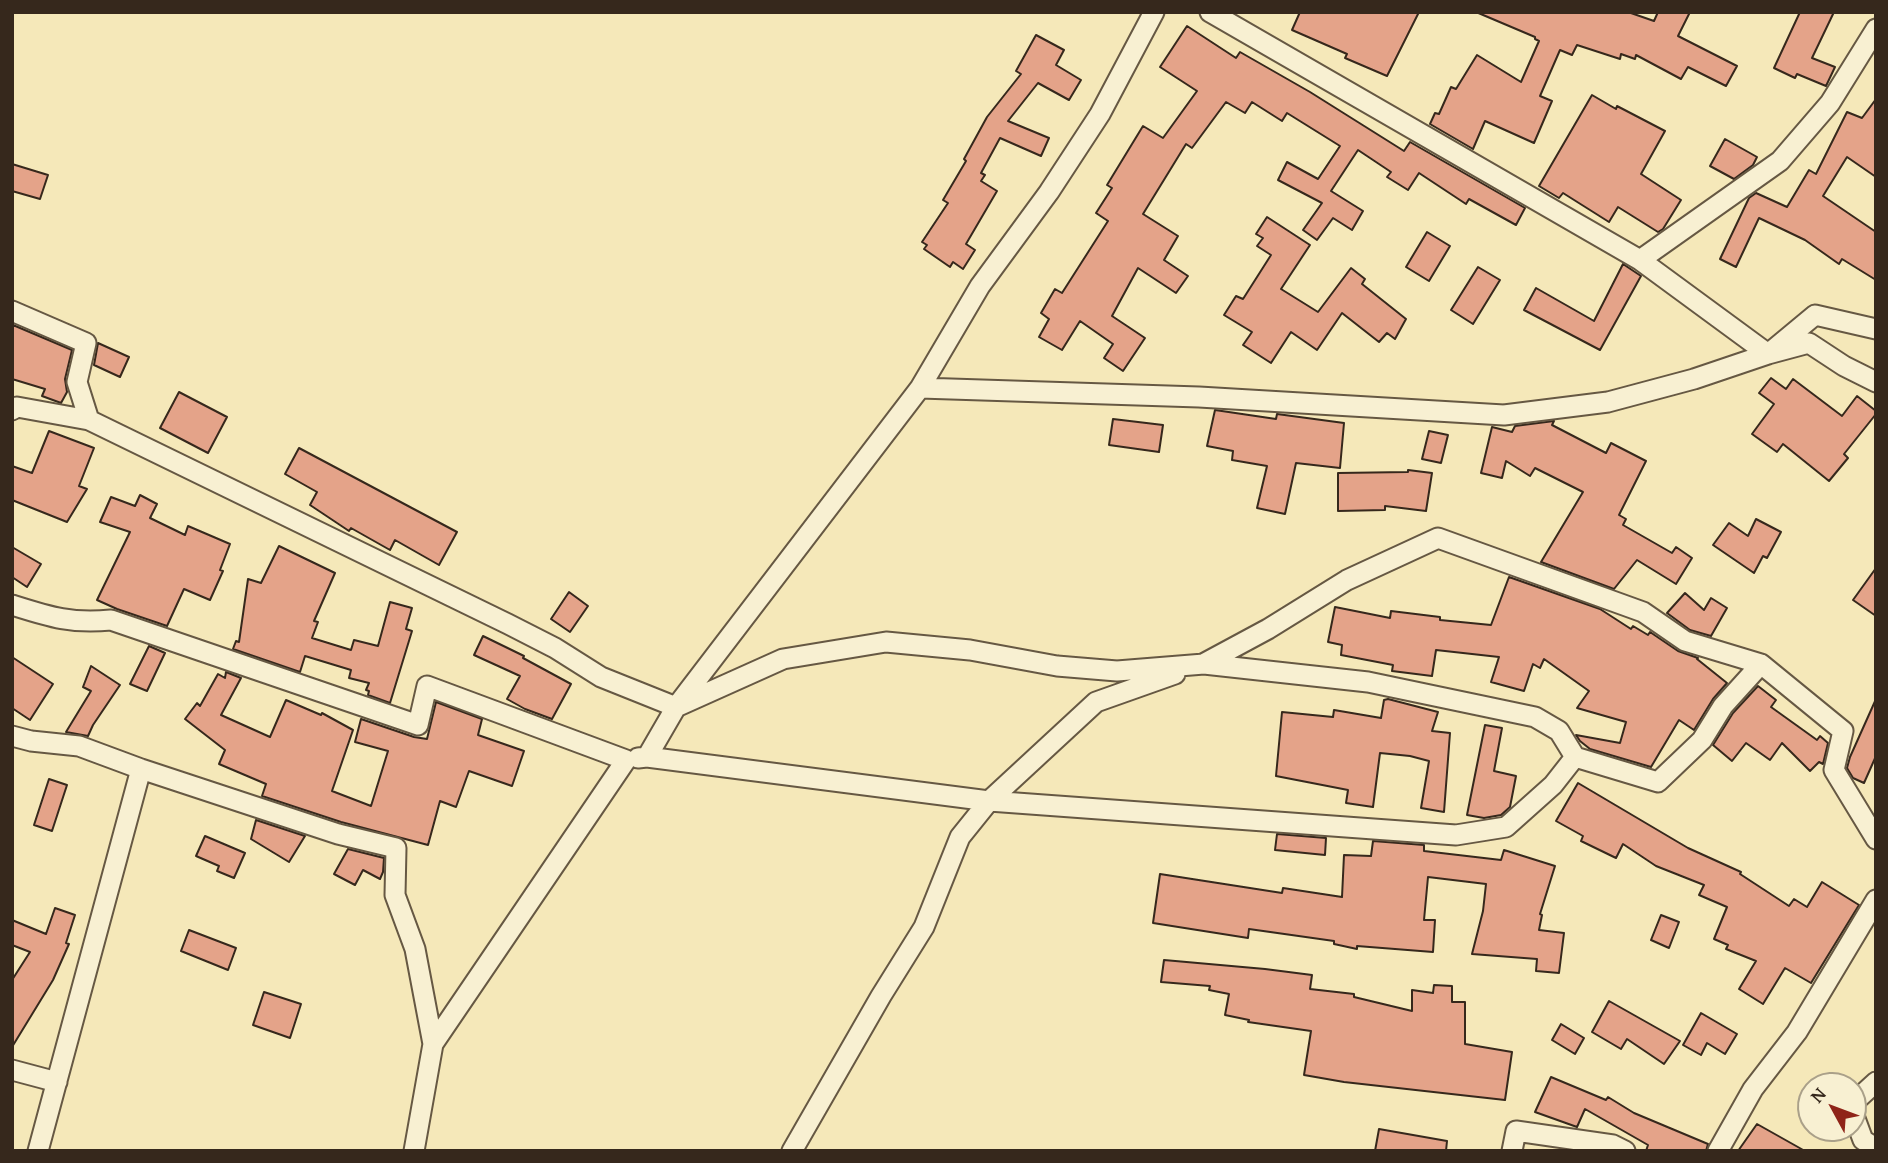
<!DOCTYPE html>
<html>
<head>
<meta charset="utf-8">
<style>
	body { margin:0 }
	#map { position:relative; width:1888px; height:1163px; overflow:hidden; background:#f5e8b9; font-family:"Gentium Book Plus",serif }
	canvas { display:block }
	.frame { position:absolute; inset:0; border:14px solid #36281c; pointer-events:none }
	.north { position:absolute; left:1797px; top:1072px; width:70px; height:70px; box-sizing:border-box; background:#f8f0d2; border:2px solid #aaa089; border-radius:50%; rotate:311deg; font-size:19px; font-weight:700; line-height:28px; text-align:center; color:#36281c }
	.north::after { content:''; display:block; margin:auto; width:24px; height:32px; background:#8f2418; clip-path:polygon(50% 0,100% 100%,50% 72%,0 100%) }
</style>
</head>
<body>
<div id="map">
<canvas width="1888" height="1163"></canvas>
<div class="frame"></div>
<div class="north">N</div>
</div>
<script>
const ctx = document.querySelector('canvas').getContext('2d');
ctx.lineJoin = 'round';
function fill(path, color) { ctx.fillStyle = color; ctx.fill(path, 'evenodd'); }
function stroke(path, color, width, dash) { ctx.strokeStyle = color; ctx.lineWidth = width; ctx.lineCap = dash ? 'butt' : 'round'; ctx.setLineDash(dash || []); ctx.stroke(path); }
const building = new Path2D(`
	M1300,12H1419L1387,76L1345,58L1347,54L1292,30Z
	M1476,12H1628L1654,21L1658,12H1690L1678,36L1737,66L1726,86L1688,67L1681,79L1636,55L1635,59L1621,54L1620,59L1577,45L1572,55L1560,50L1540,96L1552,101L1534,143L1485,121L1473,149L1430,124L1435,113L1439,114L1451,87L1456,89L1477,55L1521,82L1539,41L1535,39V37Z
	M1800,12H1834L1812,58L1835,67L1826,86L1797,74L1795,78L1774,68Z
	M1187,26L1236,58L1240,52L1310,92L1404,151L1410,142L1525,208L1516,225L1469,199L1466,204L1419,173L1408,190L1387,177L1391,172L1358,150L1331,191L1363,211L1352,230L1333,218L1317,240L1303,230L1322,203L1278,180L1287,162L1318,179L1340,146L1287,113L1282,121L1252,102L1245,113L1226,102L1192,148L1186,144L1143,214L1178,236L1164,260L1188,276L1176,293L1138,268L1112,316L1145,338L1123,371L1104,358L1113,344L1080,321L1062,350L1039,337L1049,319L1041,313L1055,289L1062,293L1108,221L1096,213L1112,188L1107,185L1143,126L1163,138L1197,91L1160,67Z
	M1036,35L1064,50L1056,65L1081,80L1069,100L1038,83L1008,121L1049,138L1041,156L1000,138L981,173L985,175L981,181L997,191L966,244L975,250L963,269L953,262L950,267L924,249L927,245L922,242L948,203L943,200L966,161L964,159L987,117L1021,74L1016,71Z
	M1592,95L1616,109L1617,106L1665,131L1641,174L1681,200L1663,229L1658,232L1618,207L1609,222L1563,193L1559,198L1539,186Z
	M1876,99V177L1847,157L1823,196L1876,232V280L1842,259L1839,264L1805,240L1759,218L1736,267L1720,259L1749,198L1756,193L1787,207L1809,170L1816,174L1847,112L1862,118Z
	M1725,139L1757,157L1753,165L1734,179L1710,166Z
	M12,164L48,175L40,199L12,191Z
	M1267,217L1310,245L1281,289L1318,312L1351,268L1365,279L1362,284L1406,319L1395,339L1387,333L1379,342L1342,313L1317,350L1291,332L1271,363L1243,345L1252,332L1224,315L1236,296L1243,299L1271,255L1257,246L1263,238L1256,234Z
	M1427,232L1450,246L1429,281L1406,267Z
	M1623,264L1641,276L1600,350L1524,310L1536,288L1594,321Z
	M1478,267L1500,280L1473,324L1451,310Z
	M13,325L72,350L65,379L67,392L61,403L42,396L45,389L12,379Z
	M98,343L129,357L120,377L94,365Z
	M1771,378L1786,389L1793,379L1842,416L1857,396L1876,411V414L1844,454L1848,458L1829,481L1783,444L1777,452L1752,434L1774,404L1759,393Z
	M179,392L227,417L208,453L160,428Z
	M1215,410L1276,419L1277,414L1344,423L1340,468L1296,463L1285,514L1257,508L1267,466L1232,460L1233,451L1207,446Z
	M1113,419L1163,425L1159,452L1109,445Z
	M1554,421L1552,425L1606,453L1611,443L1646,461L1619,515L1626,519L1623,525L1672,553L1676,547L1692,558L1676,584L1637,560L1614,589L1541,562L1583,492L1535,468L1530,476L1506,461L1502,478L1481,473L1492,427L1512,432L1515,426Z
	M49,431L94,448L79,486L87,489L67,522L12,500V466L32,473Z
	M1429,431L1448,435L1441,463L1422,459Z
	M299,448L457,532L439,565L395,540L390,550L351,528L349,531L310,505L317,492L285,474Z
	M1408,470L1432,473L1426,511L1385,506V510L1338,511V473L1408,472Z
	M140,495L157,504L150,518L185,535L188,526L230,544L220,570L223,571L210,600L184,589L167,626L117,609L97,600L130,532L100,522L111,497L135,506Z
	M1756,519L1781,532L1767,558L1763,556L1754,573L1713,545L1729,523L1748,536Z
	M279,546L335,573L314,621L318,622L312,638L351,650L354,640L378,646L390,602L412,608L406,629L412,631L390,703L368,695L369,691L366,690L369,683L349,678L351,670L305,656L300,672L233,649L236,641L239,642L248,579L261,583Z
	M12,547L41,564L27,587L12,577Z
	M1876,568V616L1853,600Z
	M1509,577L1600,609L1631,629L1633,626L1648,635L1650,632L1678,651L1698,658L1697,659L1727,683L1713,699L1694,730L1679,720L1651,767L1590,749L1580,741L1576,735L1620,743L1626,722L1577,708L1589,691L1544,659L1540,668L1533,664L1524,691L1491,682L1499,657L1436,650L1432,676L1392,671L1393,665L1341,655L1342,645L1328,642L1335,607L1390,618L1391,611L1440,617V620L1491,625Z
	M569,592L588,606L570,632L551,619Z
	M1685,593L1704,610L1711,598L1727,608L1711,636L1690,630L1667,613Z
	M483,636L524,656L523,658L571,684L552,719L525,709L507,699L520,676L474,655Z
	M149,646L165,653L147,691L130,684Z
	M12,657L53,684L30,720L12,708Z
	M91,666L120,685L93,725L88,736L66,732L91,691L83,687Z
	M226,672L241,678L221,715L270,737L286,700L321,715L322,713L353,730L332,791L371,806L388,751L355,742L361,719L414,737L427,739L436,702L482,719L478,735L524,751L512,786L469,771L456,807L440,801L428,845L341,822L262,796L266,784L219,764L225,750L185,719L197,703L200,706L218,674L225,678Z
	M1758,686L1776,700L1771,707L1817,740L1820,736L1828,743L1823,764L1819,762L1810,771L1782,743L1770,760L1746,743L1732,761L1713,745L1733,713Z
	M1388,699L1438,712L1432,731L1450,733L1444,812L1421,808L1429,761L1410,756L1380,753L1373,807L1346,803L1348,790L1276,776L1282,712L1333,717L1334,710L1381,718L1384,700Z
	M1876,699V756L1864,783L1853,778L1847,768L1850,757Z
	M1485,725L1502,728L1494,771L1516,776L1510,807L1501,815L1484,818L1467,815Z
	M49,779L67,785L52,831L34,825Z
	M1578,783L1688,848L1741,872L1740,874L1789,906L1794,899L1807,907L1822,882L1859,905L1811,983L1785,968L1763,1004L1739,989L1756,961L1726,949L1728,945L1714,939L1727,907L1699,895L1704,885L1656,866L1623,844L1616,858L1581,841L1583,836L1556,821Z
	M256,820L305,836L289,862L251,839Z
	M1277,834L1326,838L1325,855L1275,850Z
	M205,836L245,853L234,878L217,871L219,866L196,856Z
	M1373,841L1424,845V851L1501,860L1504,850L1555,866L1540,914L1542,915L1539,930L1564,933L1559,973L1536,971L1537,959L1472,954L1483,911L1486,884L1428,877L1424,920H1435L1433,952L1357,946V949L1334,944V941L1249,929L1248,938L1153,923L1160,874L1282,893L1283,888L1342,897L1344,855L1371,856Z
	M348,849L384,858L383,872L380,879L363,870L355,885L334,874Z
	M55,908L75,915L66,943L69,944L53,980L12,1047V980L30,952L12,945V920L46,934Z
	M1661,915L1679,922L1669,948L1651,940Z
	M189,930L236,948L228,970L181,951Z
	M1164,960L1265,969L1312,975L1310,989L1354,994V997L1412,1011V990L1433,993L1434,985L1452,986V1002H1465V1044L1512,1052L1505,1100L1344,1082L1304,1075L1311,1031L1248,1022L1249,1020L1225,1015L1229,994L1209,990L1210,986L1161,982Z
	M264,992L301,1004L290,1038L253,1025Z
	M1609,1001L1680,1041L1664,1064L1627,1039L1621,1049L1592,1032Z
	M1701,1013L1737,1034L1725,1054L1707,1043L1701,1055L1683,1045Z
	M1561,1024L1584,1038L1575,1054L1552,1040Z
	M1551,1077L1606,1100L1608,1097L1634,1113L1708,1144L1706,1151H1646L1648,1145L1585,1109L1577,1127L1535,1112Z
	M1757,1124L1805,1151H1738Z
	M1379,1129L1447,1141L1446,1151H1375Z`);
fill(building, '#e4a389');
stroke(building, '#36281c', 2);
const minor = new Path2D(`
	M1210,12L1640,260L1768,354L1809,343L1844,366L1876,382
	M1640,260L1780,161L1830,103L1876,29
	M12,311L86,343L77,382L89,420
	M920,388L1199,397L1504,415L1608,402L1694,379L1768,354L1815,315L1876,329
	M12,410L17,407L89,420L508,624L555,648L601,677L676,707L783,659L886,642L970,650L1057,666L1117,671L1204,664L1368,682L1535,717L1559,731L1575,757L1658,782L1702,740L1723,706L1761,664
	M12,605C50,617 71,624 111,620L418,725L427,686L626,760L433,1044L414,1151
	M1203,664L1268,629L1347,580L1438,538L1643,612L1685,641L1761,664L1843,731L1834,770L1876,839
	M12,736L31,741L79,746L141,769L338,834L396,848L395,895L415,949L433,1044
	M647,757L989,801L1456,835L1506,827L1553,785L1575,757
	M638,758L647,757L676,707L920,388L980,286L1049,192L1100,114L1154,12
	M12,1070L57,1082
	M1853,1103L1876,1082
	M1853,1113L1863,1140L1876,1148
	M38,1151L141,769
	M792,1151L881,996L924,927L960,837L989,801L1096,702L1175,674
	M1512,1151L1516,1131L1613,1145L1625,1151
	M1718,1151L1753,1089L1797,1032L1876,900`);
stroke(minor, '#665843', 23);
stroke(minor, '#f8f0d2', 19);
</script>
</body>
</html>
